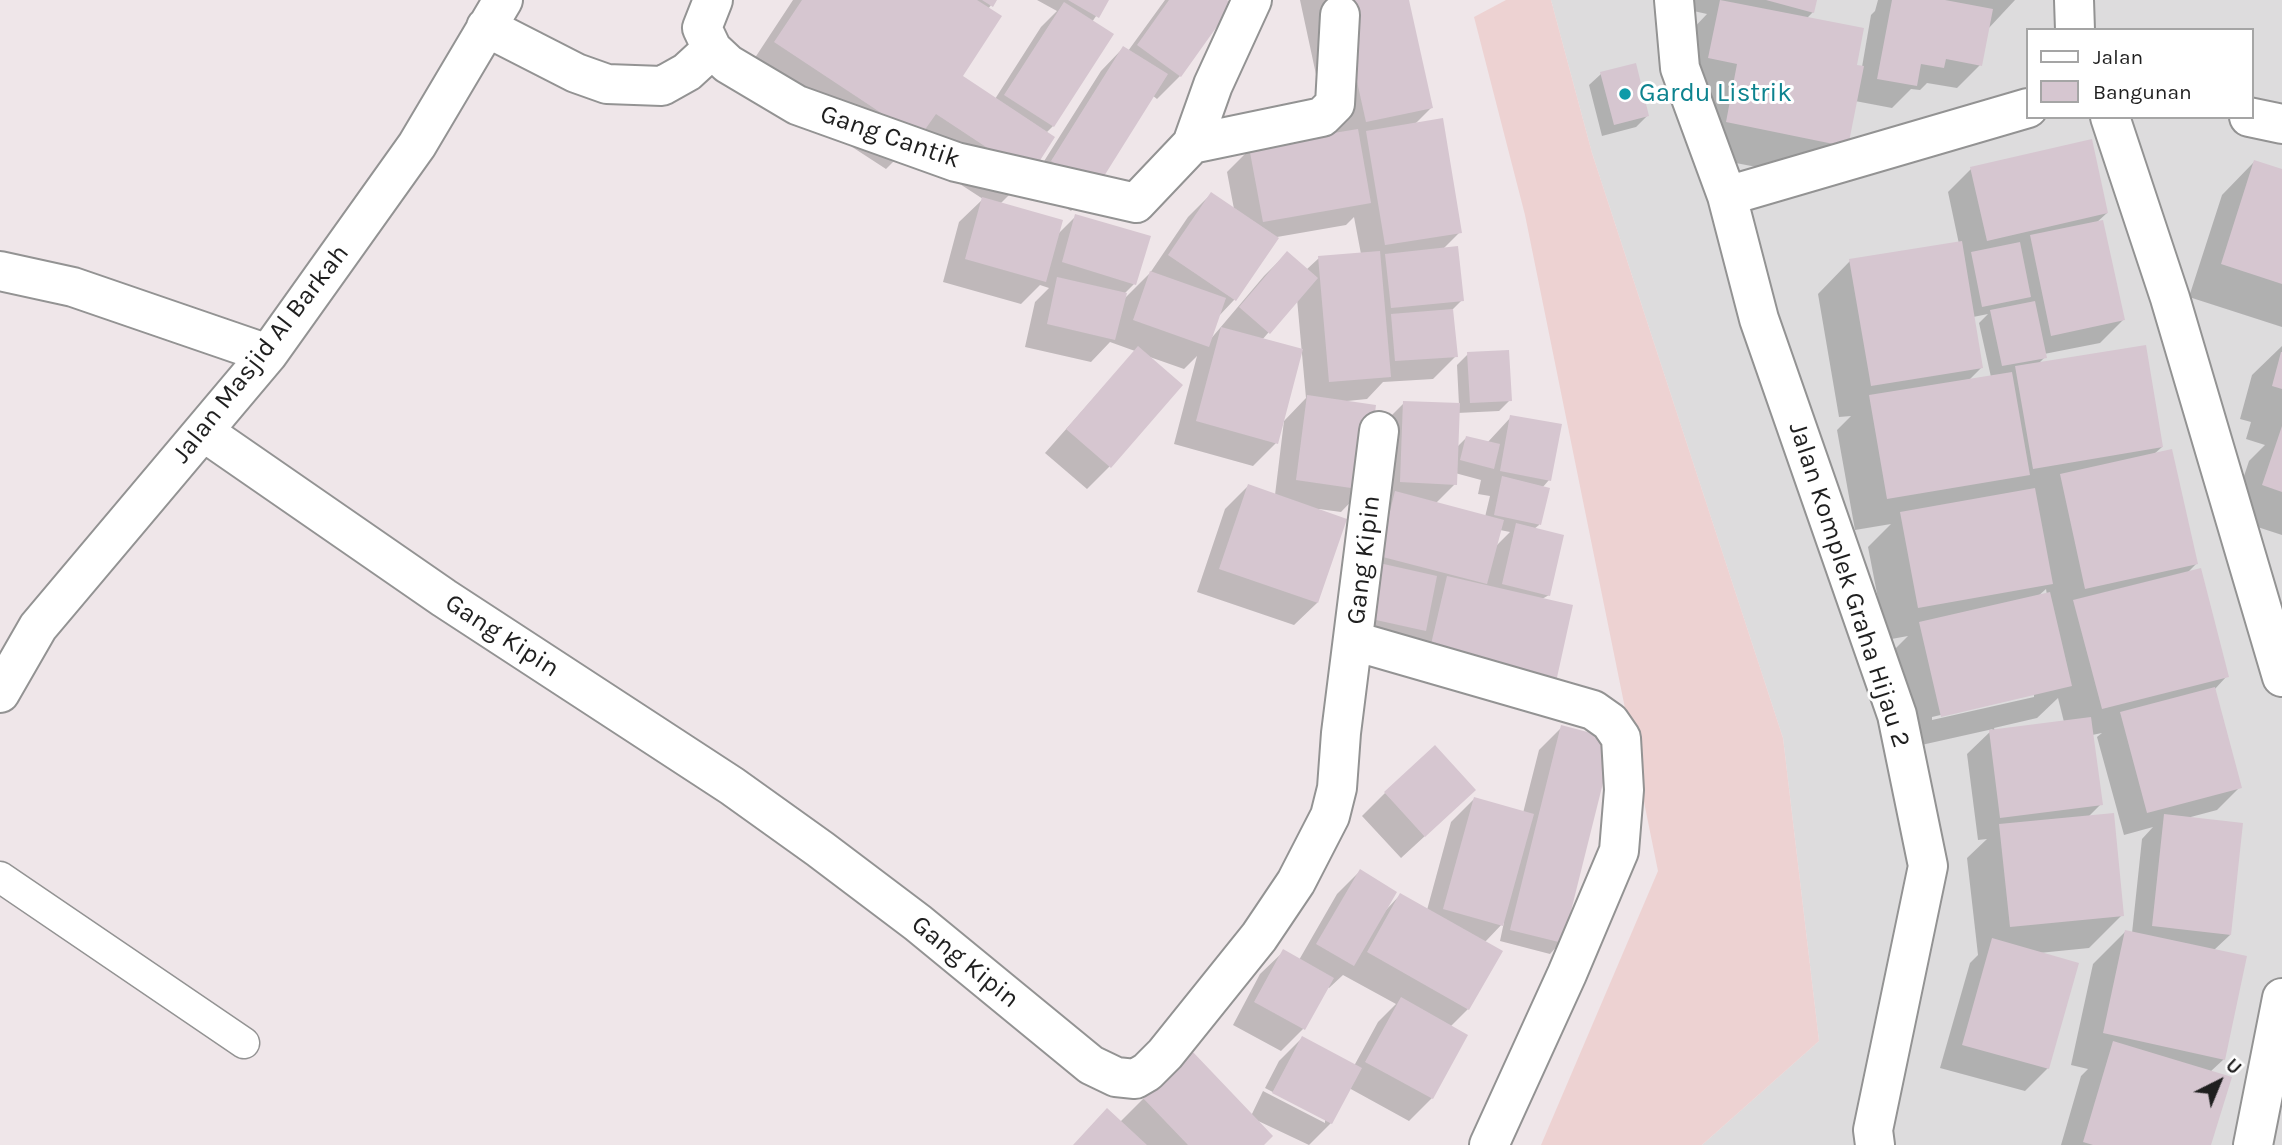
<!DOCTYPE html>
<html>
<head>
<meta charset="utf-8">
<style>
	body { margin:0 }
	#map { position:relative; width:2282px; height:1145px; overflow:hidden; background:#efe6e9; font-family:Karla,sans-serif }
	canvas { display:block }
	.legend { position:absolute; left:2026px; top:28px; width:228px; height:91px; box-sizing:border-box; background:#fff; border:2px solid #a5a5a5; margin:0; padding:9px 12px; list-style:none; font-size:21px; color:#1f1f1f }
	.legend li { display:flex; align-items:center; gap:14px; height:35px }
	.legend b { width:35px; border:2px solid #a5a5a5 }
	.north { position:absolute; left:2184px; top:1047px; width:70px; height:70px; -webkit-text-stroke:5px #fff; paint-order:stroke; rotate:43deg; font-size:19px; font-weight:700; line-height:28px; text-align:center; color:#1f1f1f }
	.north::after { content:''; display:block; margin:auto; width:24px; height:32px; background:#1f1f1f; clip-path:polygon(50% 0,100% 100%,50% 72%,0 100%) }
</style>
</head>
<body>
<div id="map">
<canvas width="2282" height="1145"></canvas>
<ul class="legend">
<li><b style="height:9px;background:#fff"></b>Jalan</li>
<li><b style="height:19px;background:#d6c6d0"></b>Bangunan</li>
</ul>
<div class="north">U</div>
</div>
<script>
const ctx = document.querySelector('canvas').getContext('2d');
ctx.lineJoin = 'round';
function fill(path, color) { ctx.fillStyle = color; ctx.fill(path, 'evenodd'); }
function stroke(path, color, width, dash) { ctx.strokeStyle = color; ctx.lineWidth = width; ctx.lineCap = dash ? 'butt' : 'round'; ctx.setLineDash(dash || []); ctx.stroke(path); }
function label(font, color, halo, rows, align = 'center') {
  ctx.font = font + ' Karla,sans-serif'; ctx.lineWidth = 6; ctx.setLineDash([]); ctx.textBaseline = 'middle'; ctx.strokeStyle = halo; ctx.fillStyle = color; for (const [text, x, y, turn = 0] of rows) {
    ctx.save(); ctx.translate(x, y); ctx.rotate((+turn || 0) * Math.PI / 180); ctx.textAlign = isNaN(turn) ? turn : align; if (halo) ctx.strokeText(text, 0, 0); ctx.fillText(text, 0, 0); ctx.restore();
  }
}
fill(new Path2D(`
	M1551,0H2282V1145H1702L1819,1041L1783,738L1592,153ZM2028,30H2252V117H2028Z`), '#dddcdd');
fill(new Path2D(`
	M1506,0H1551L1592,153L1783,738L1819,1041L1702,1145H1541L1658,871L1525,215L1474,17Z`), '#edd2d2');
fill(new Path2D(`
	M793,0H995L988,9L961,77L995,99L1041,27L1057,11L1037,0H1107L1092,22L1053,126L1046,133L1029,175L1000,204L1058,234L1076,216L1134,284L1125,293L1123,300L1150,273L1188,217L1211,194L1234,209L1227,172L1250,149L1329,135L1300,0H1407L1431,108L1414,125L1460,232L1442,250L1462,300L1452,310L1456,356L1433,379L1383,382L1367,399L1347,401L1363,489L1341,512L1319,509L1317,603L1294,625L1197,592L1225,509L1248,486L1275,495L1284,421L1306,398L1297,299L1262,340L1276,443L1253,466L1174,444L1197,356L1184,369L1147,356L1110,466L1087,489L1045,453L1135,351L1110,342L1091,362L1025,347L1035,302L1049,288L1040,285L1021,304L943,282L959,222L983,199L906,149L886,169L743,76ZM1354,217L1361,254L1319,258L1306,270L1287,253L1264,276L1209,341L1218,317L1234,300L1277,237L1346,225Z
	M1165,0H1224L1180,76L1157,99L1152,95L1094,188L1071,211L1029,185L1101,71L1123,48L1128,51Z
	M1682,0H1815L1813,12L1807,18L1855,66L1862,67L1871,15L1875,11L1878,0H2015L1987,30L1980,65L1957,88L1927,83L1920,90L1911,89L1892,108L1855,101L1847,146L1814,178L1694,155L1688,34L1707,14L1680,8Z
	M1601,74L1647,116L1636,127L1602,136L1589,85Z
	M2254,162L2282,171V327L2189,297L2222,195Z
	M1971,169L2107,213L2096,223L2123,320L2100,343L2044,354L2045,357L2038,364L2162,447L2153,455L2196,564L2187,573L2227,676L2214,690L2240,787L2217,810L2187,818L2230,935L2214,950L2224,1059L2210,1072L2209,1145H2061L2081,1076L2088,1069L2071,1065L2093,964L2125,932L2132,933L2142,839L2153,827L2124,835L2097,737L2102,733L2092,735L2101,804L2088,817L2122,915L2089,948L2039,953L2048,1068L2025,1091L1940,1068L1970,963L1978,955L1967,858L1987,839L1978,840L1967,754L1993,729L1908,748L1887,657L1908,636L1886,640L1868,547L1891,524L1855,530L1837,430L1851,416L1839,417L1818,294L1850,261L1959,244L1948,192ZM1988,314L1979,323L1991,377L1968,381L1981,368L1973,317ZM2046,589L2047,595L2037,597ZM2034,693V697L1932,720V717ZM2058,698L2064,722L1995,731L1994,728L2037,718Z
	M2282,346V535L2230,518L2249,461L2265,445L2246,439L2251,422L2240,419L2252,375Z
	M1468,354L1510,400L1499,411L1457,413L1456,448L1466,438L1487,443L1511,417L1549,480L1542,488L1539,525L1534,529L1549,595L1408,676L1416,638L1401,653L1345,640L1381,426L1404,403L1459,405L1457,365ZM1455,473L1481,480L1478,494L1490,496L1485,517L1435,504L1455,484ZM1500,530L1510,532L1495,547Z
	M1562,727L1561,942L1550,954L1500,941L1504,922L1485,942L1468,1009L1450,1027L1432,1098L1409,1121L1349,1088L1331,1123L1309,1145L1254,1119L1262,1145H1074L1120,1122L1144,1098L1251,1116L1263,1091L1325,1123V1119L1265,1088L1279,1061L1302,1038L1354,1066L1378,1022L1396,1004L1343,975L1329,988L1327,987L1304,1028L1281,1051L1233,1025L1260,974L1283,952L1299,960L1337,894L1360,871L1386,910L1400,895L1427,910L1451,822L1474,799L1523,813L1539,750Z
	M1385,793L1450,813L1401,858L1362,816Z`), '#0003');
fill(new Path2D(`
	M802,0H977L1002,16L963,76L1055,137L1030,176L936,114L919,138L774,42Z
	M982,0H997L993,7Z
	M1068,0H1109L1099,18Z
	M1169,0H1227L1233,4L1181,77L1137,45Z
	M1339,0H1409L1433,108L1366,122Z
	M1720,0L1864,28L1857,65L1864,66L1848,147L1726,122L1737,64L1708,58Z
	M1766,0H1817L1814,13Z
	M1892,0H1945L1993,9L1982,66L1946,59L1944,68L1921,64L1917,86L1877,79Z
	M1064,2L1114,34L1054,127L1004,95Z
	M1123,46L1168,74L1096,189L1051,161Z
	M1636,63L1649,116L1614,125L1600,72Z
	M1443,118L1462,233L1385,245L1366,131Z
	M1358,129L1371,203L1263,222L1249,147Z
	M2092,139L2108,213L1987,241L1970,167Z
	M2254,160L2282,169V284L2221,264Z
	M1211,192L1279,238L1236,301L1168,255Z
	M982,197L1063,220L1046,282L965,259Z
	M1075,214L1151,236L1136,285L1062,262Z
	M2103,220L2125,320L2051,336L2030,235Z
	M1962,241L1983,368L1871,386L1849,259Z
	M2020,242L2031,297L1982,307L1971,252Z
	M1458,246L1464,301L1391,308L1385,254Z
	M1287,251L1318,278L1270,334L1239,307Z
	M1380,251L1391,377L1329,382L1318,256Z
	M1150,271L1226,298L1209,347L1133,320Z
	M1057,277L1127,293L1115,340L1047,324Z
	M2035,301L2047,358L2002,366L1990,310Z
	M1453,309L1458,357L1395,361L1391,314Z
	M1221,327L1303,349L1278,444L1196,421Z
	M2146,345L2163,447L2033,469L2015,366Z
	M1138,346L1183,385L1111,468L1066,429Z
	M1509,350L1512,401L1470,403L1467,352Z
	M2281,352H2282V389L2272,386Z
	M2012,372L2030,475L1887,499L1869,395Z
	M1307,395L1376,405L1365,490L1296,480Z
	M1403,401L1460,403L1457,485L1400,482Z
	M1510,415L1562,424L1551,481L1500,471Z
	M2282,426V492L2262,485Z
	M1466,436L1500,444L1494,469L1460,460Z
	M2172,449L2198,564L2085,589L2060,474Z
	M1502,476L1550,488L1541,525L1494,515Z
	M1248,484L1347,519L1318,603L1219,569Z
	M2035,488L2053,584L1918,608L1900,512Z
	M1395,491L1504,520L1487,584L1379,556Z
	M1516,523L1564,535L1550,596L1502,584Z
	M1379,563L1437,576L1426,631L1367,618Z
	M2201,568L2229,677L2102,709L2073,600Z
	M1447,576L1573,605L1556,682L1429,653Z
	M2050,592L2072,686L1941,717L1919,622Z
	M2215,687L2242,788L2147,813L2120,712Z
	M2091,717L2103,805L2000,818L1989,730Z
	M1561,725L1614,739L1563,943L1510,930Z
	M1435,745L1476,790L1425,837L1384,792Z
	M1474,797L1534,814L1503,926L1443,909Z
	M2114,813L2124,916L2010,927L1999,824Z
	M2164,814L2243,823L2231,935L2152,926Z
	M1360,869L1397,892L1354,966L1316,944Z
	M1400,893L1503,951L1469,1010L1367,952Z
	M2125,930L2247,956L2225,1060L2103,1033Z
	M1992,938L2079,963L2049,1069L1962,1045Z
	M1283,949L1334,978L1305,1030L1254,1002Z
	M1401,997L1468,1035L1433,1099L1365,1062Z
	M1302,1036L1362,1068L1332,1124L1272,1093Z
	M2113,1041L2232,1077L2211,1145H2093L2083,1142Z
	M1192,1051L1273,1136L1264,1145H1188L1142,1097Z
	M1107,1108L1147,1145H1073Z`), '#d6c6d0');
const service = new Path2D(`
	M0,877L244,1043`);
const minor = new Path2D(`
	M713,0L702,28L712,49L728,64L797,105L956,162L1136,203L1192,144L1213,85L1252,0
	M1674,0L1680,68L1727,196L1759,319L1897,715L1928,866L1873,1130L1875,1145
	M2074,0L2075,30
	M486,27L576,73L607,84L662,86L687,72L712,49
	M2110,117L2170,298L2282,677
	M2249,117L2282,124
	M1192,144L1322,117L1335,104L1340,15
	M1727,196L2028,108
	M0,271L73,287L268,354
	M204,432L444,598L732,786L820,849L918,923L1091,1065L1116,1077L1135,1079L1147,1072L1165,1054L1259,937L1296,882L1330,816L1337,788L1341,733L1379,431
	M1354,641L1593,710L1610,722L1621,738L1624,790L1619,851L1567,974L1489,1145
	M0,693L38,627L268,354L417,145L503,0
	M2253,1145L2282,998`);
stroke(service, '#939393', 33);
stroke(minor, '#939393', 42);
stroke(service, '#fff', 30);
stroke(minor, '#fff', 38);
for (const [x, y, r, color] of [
	[1625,94,7,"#0f9aa8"]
]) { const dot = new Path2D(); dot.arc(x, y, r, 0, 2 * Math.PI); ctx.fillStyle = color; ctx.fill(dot); stroke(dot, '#fff', 2.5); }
label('26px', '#0d838f', '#fff', [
	["Gardu Listrik",1639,94]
], 'left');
label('26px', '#1f1f1f', '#fff', [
	["Gang Cantik",890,137,19],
	["Jalan Masjid Al Barkah",261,354,-52],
	["Gang Kipin",1364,560,-83],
	["Jalan Komplek Graha Hijau 2",1849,585,72],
	["Gang Kipin",502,636,33],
	["Gang Kipin",965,962,39]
]);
</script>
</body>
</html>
